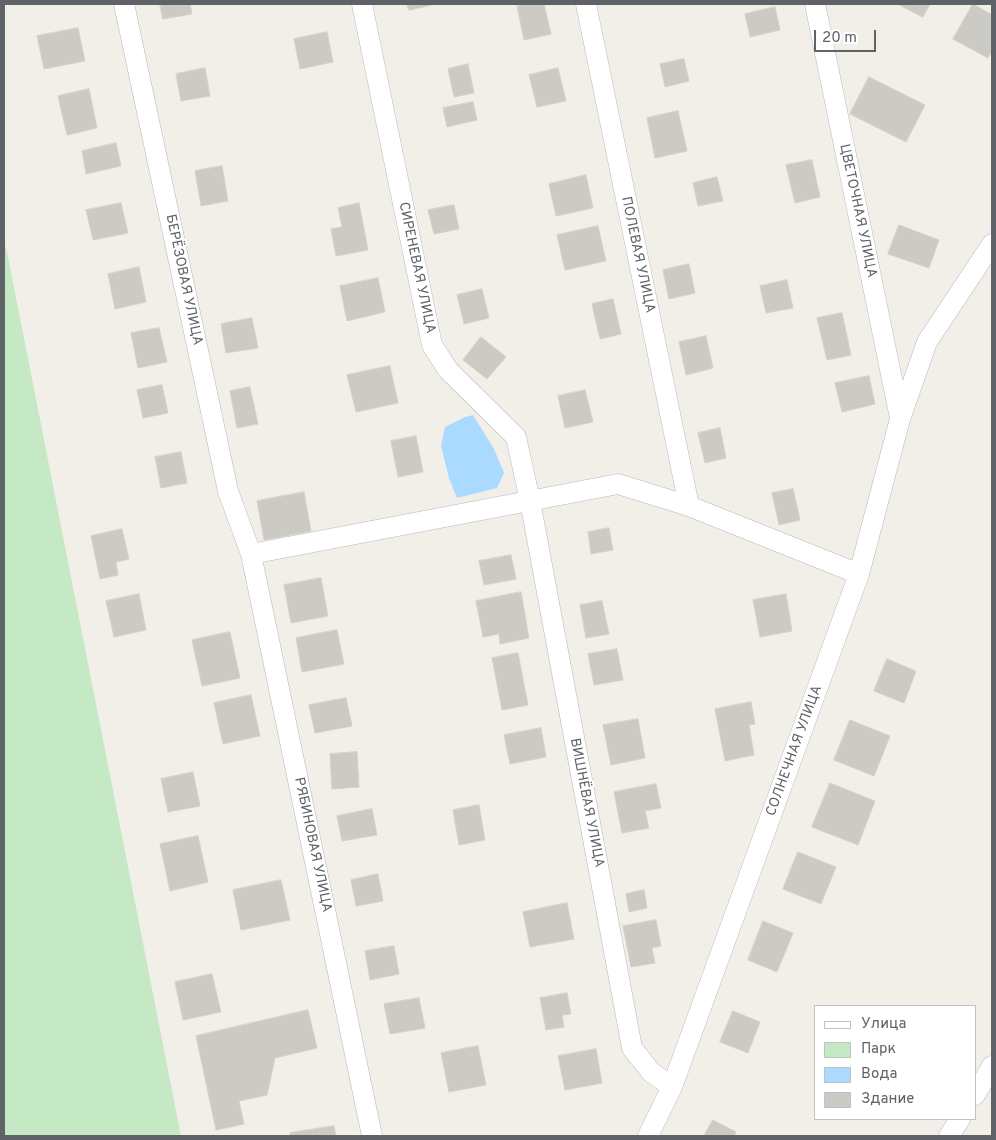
<!DOCTYPE html>
<html>
<head>
<meta charset="utf-8">
<style>
	body { margin:0 }
	#map { position:relative; width:996px; height:1140px; overflow:hidden; background:#f1efe8; font-family:Overpass,sans-serif }
	canvas { display:block }
	.frame { position:absolute; inset:0; border:5px solid #5f6368; pointer-events:none }
	.legend { position:absolute; left:814px; top:1005px; width:162px; height:115px; box-sizing:border-box; background:#fff; border:1px solid #bfc1c3; margin:0; padding:6px 9px; list-style:none; font-size:15px; color:#5f6368 }
	.legend li { display:flex; align-items:center; gap:10px; height:25px }
	.legend b { width:25px; border:1px solid #bfc1c3 }
	.scale { position:absolute; left:814px; top:30px; width:62px; height:22px; box-sizing:border-box; border:2px solid #5f6368; border-top:0; padding-left:6px; font-size:15px; line-height:18px; white-space:nowrap; color:#5f6368; -webkit-text-stroke:4px #fff; paint-order:stroke }
</style>
</head>
<body>
<div id="map">
<canvas width="996" height="1140"></canvas>
<div class="frame"></div>
<ul class="legend">
<li><b style="height:6px;background:#fff"></b>Улица</li>
<li><b style="height:14px;background:#c5e8c5"></b>Парк</li>
<li><b style="height:14px;background:#aadaff"></b>Вода</li>
<li><b style="height:14px;background:#cccac5"></b>Здание</li>
</ul>
<div class="scale">20 m</div>
</div>
<script>
const ctx = document.querySelector('canvas').getContext('2d');
ctx.lineJoin = 'round';
function fill(path, color) { ctx.fillStyle = color; ctx.fill(path, 'evenodd'); }
function stroke(path, color, width, dash) { ctx.strokeStyle = color; ctx.lineWidth = width; ctx.lineCap = dash ? 'butt' : 'round'; ctx.setLineDash(dash || []); ctx.stroke(path); }
function label(font, color, halo, rows, align = 'center') {
  ctx.font = font + ' Overpass,sans-serif'; ctx.lineWidth = 4; ctx.setLineDash([]); ctx.textBaseline = 'middle'; ctx.strokeStyle = halo; ctx.fillStyle = color; for (const [text, x, y, turn = 0] of rows) {
    ctx.save(); ctx.translate(x, y); ctx.rotate((+turn || 0) * Math.PI / 180); ctx.textAlign = isNaN(turn) ? turn : align; if (halo) ctx.strokeText(text, 0, 0); ctx.fillText(text, 0, 0); ctx.restore();
  }
}
fill(new Path2D(`
	M4,241L7,252L181,1136H4Z`), '#c5e8c5');
fill(new Path2D(`
	M473,415L494,449L504,473L497,488L457,498L449,478L441,446L445,427L465,417Z`), '#aadaff');
const building = new Path2D(`
	M160,4H190L192,14L163,19Z
	M407,4H437L409,10Z
	M524,4H544L551,34L524,40L517,6Z
	M898,4H930L923,17Z
	M973,4L992,15V50L988,58L953,39Z
	M775,7L780,30L750,37L745,14Z
	M78,28L85,61L44,69L37,36Z
	M327,32L333,62L300,69L294,39Z
	M684,59L689,81L665,87L660,64Z
	M468,64L474,93L454,97L448,69Z
	M205,68L210,96L181,101L176,74Z
	M558,68L566,101L537,107L529,75Z
	M869,77L925,105L906,142L850,114Z
	M89,89L97,128L67,135L58,96Z
	M473,102L477,120L447,127L443,108Z
	M678,111L687,151L655,158L647,118Z
	M116,143L121,166L86,174L82,151Z
	M812,160L820,197L795,203L786,165Z
	M222,166L228,201L201,206L195,171Z
	M586,175L593,208L556,216L549,184Z
	M717,177L723,201L698,206L693,183Z
	M121,203L128,233L93,240L86,210Z
	M359,203L368,250L336,256L331,229L342,227L338,208Z
	M454,205L459,229L434,234L428,210Z
	M899,225L939,240L929,268L888,254Z
	M598,226L606,261L565,270L557,235Z
	M689,264L695,293L669,299L663,270Z
	M139,267L146,302L115,309L108,274Z
	M378,278L385,312L347,321L340,286Z
	M787,280L793,308L766,313L760,286Z
	M482,289L489,318L464,324L457,295Z
	M613,299L621,334L600,339L592,304Z
	M842,313L851,355L827,360L817,318Z
	M252,318L258,348L226,353L221,324Z
	M159,328L167,362L138,368L131,333Z
	M706,336L713,368L686,375L679,342Z
	M481,337L506,357L487,379L463,360Z
	M390,366L398,403L356,412L347,375Z
	M869,376L875,404L842,412L835,383Z
	M162,385L168,413L143,418L137,390Z
	M250,387L258,424L237,428L230,391Z
	M585,390L593,422L565,428L558,396Z
	M720,428L726,458L705,463L698,433Z
	M416,436L423,472L398,477L391,441Z
	M181,452L187,483L161,488L155,457Z
	M793,489L800,520L779,525L772,493Z
	M304,492L311,531L264,540L257,501Z
	M609,528L613,550L591,554L588,532Z
	M122,529L129,559L116,562L118,575L100,579L91,536Z
	M511,555L516,579L484,585L479,561Z
	M321,578L328,616L291,623L284,585Z
	M521,592L529,638L500,644L499,634L483,637L476,601Z
	M139,594L146,630L114,637L106,601Z
	M786,594L792,631L760,637L753,600Z
	M602,601L609,634L586,638L580,605Z
	M337,630L344,664L302,672L296,638Z
	M230,632L240,678L202,686L192,640Z
	M617,649L623,680L594,685L588,654Z
	M518,653L528,705L502,710L492,658Z
	M887,659L916,671L904,703L874,691Z
	M251,695L260,736L223,744L214,703Z
	M346,698L352,726L315,733L309,705Z
	M751,702L755,724L749,725L754,755L725,761L715,709Z
	M638,719L645,758L611,765L603,725Z
	M850,720L890,736L874,776L834,760Z
	M541,728L546,757L510,764L504,735Z
	M357,752L359,787L332,789L330,754Z
	M193,772L200,806L168,812L161,779Z
	M830,783L875,801L858,845L812,827Z
	M656,784L661,808L645,811L649,828L622,833L614,792Z
	M479,805L485,840L459,845L453,810Z
	M372,809L377,835L342,841L337,816Z
	M198,836L208,882L170,891L160,844Z
	M798,852L836,867L821,904L783,889Z
	M378,874L383,901L356,906L351,880Z
	M281,880L290,920L241,930L233,890Z
	M644,890L647,908L629,912L626,894Z
	M567,903L574,939L530,947L523,912Z
	M656,920L661,946L652,948L655,963L631,967L623,926Z
	M763,921L793,933L777,972L748,960Z
	M394,946L399,974L370,980L365,951Z
	M212,974L221,1012L183,1020L175,982Z
	M567,993L571,1014L562,1015L564,1027L546,1030L540,998Z
	M419,998L425,1028L390,1034L384,1004Z
	M308,1010L317,1048L275,1058L267,1095L239,1101L244,1124L216,1130L196,1036Z
	M733,1011L760,1022L748,1053L720,1042Z
	M478,1046L486,1085L449,1092L441,1053Z
	M596,1049L602,1083L565,1090L558,1056Z
	M713,1120L736,1132L734,1136H704Z
	M334,1126L336,1136H290V1133Z`);
fill(building, '#cccac5');
stroke(building, '#d6d1c6', 1);
const street = new Path2D(`
	M124,4L228,491L251,554L372,1136
	M362,4L432,345L448,370L516,437L530,501L632,1048L651,1072L672,1087
	M586,4L689,506
	M815,4L900,418
	M251,554L618,484L689,506L859,574
	M975,1095L992,1066
	M648,1136L672,1087L859,574L900,419L927,342L992,244
	M949,1136L960,1119`);
stroke(street, '#b5b8bc', 21);
stroke(street, '#fff', 20);
label('14px', '#5f6368', '#fff', [
	["ЦВЕТОЧНАЯ УЛИЦА",857,211,78],
	["ПОЛЕВАЯ УЛИЦА",637,255,78],
	["СИРЕНЕВАЯ УЛИЦА",416,268,78],
	["БЕРЁЗОВАЯ УЛИЦА",183,280,78],
	["СОЛНЕЧНАЯ УЛИЦА",795,751,-70],
	["ВИШНЁВАЯ УЛИЦА",586,803,79],
	["РЯБИНОВАЯ УЛИЦА",312,845,78]
]);
</script>
</body>
</html>
